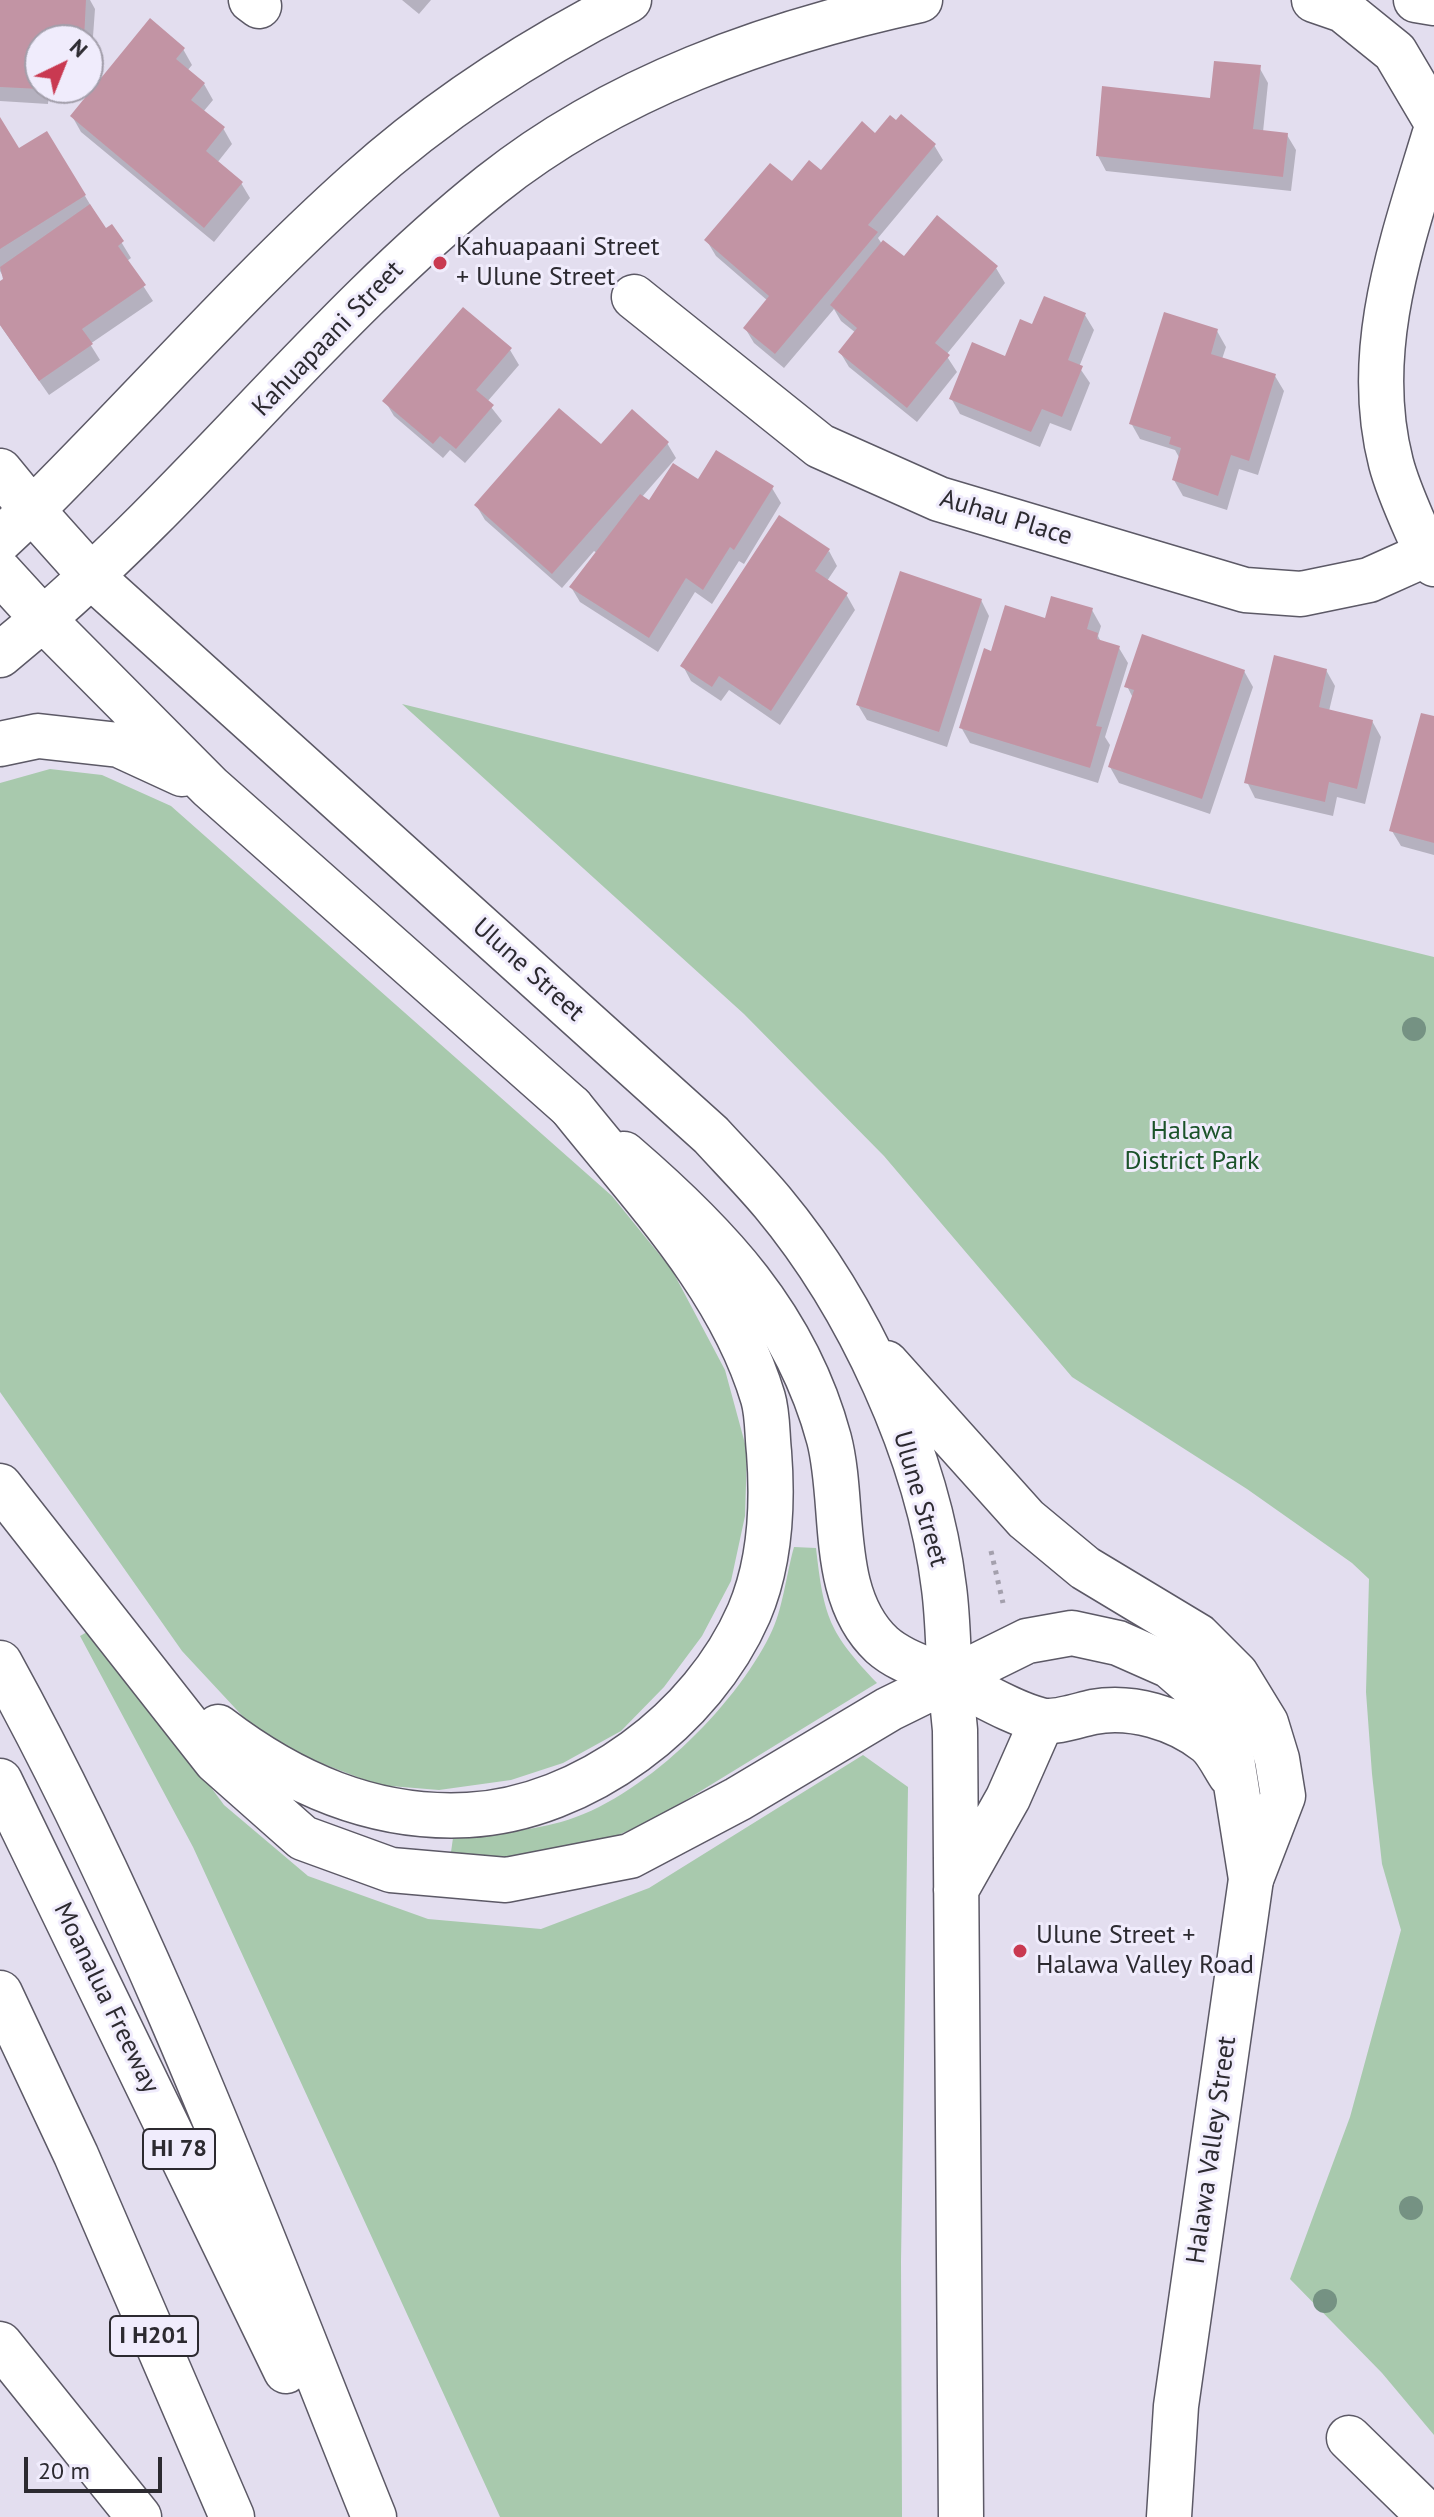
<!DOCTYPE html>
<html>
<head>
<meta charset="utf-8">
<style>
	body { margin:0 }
	#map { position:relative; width:1434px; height:2517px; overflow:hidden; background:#e3deef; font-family:"PT Sans",sans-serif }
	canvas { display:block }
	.north { position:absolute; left:24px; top:24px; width:80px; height:80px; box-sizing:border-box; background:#f0ecfc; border:2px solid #a29eaa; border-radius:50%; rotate:43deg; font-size:22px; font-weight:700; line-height:32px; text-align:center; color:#2c2a30 }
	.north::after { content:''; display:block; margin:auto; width:28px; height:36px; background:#c93951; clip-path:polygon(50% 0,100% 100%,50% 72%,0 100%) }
	.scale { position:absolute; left:24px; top:2457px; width:138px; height:36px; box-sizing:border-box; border:4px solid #2c2a30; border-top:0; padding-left:10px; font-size:24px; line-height:28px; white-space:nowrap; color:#2c2a30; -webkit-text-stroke:6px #f0ecfc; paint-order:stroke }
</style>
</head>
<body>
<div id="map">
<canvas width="1434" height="2517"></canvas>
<div class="north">N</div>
<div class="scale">20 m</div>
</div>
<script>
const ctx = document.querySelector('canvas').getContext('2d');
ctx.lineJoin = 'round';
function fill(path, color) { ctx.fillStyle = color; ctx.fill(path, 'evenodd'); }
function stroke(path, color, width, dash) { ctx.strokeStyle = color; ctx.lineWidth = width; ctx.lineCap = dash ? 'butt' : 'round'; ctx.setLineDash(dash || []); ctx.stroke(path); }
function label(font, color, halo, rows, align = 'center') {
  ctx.font = font + ' "PT Sans",sans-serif'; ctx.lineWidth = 6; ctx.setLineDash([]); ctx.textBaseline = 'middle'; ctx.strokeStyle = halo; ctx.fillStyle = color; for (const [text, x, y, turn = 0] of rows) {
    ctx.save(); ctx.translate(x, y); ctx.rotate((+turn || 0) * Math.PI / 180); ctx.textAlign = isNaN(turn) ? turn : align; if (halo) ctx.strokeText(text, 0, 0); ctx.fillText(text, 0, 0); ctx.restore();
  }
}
fill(new Path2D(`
	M402,704L1434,957V2435L1382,2373L1290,2279L1350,2117L1401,1930L1382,1864L1372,1774L1366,1692L1369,1579L1352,1563L1247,1489L1072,1377L884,1156L744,1014Z
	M50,769L102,775L171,806L612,1196L672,1270L725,1370L747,1451L745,1516L731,1581L702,1636L664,1687L621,1731L563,1763L511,1780L439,1790L378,1785L305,1757L248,1722L182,1651L0,1392V783Z
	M794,1547L816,1548C824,1618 829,1632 877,1683L655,1819L593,1846L527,1859H450L453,1838C489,1835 526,1831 561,1822C641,1800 734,1708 770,1635C783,1610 786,1575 794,1547Z
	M94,1628L224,1805L308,1876L428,1919L541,1929L649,1888L863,1755L908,1787L901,2261L902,2517H500L193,1847L80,1636Z`), '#a8c9ad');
fill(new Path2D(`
	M0,0H90L95,9L90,78L88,40H40V88H49L48,104L0,101Z
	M402,0H431L419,14Z
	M183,49L192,65L187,71L204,84L213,100L203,112L223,128L232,144L217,163L241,183L250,198L214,242L81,132L72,116Z
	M1259,67L1268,83L1263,132L1287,135L1296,150L1291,191L1106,171L1098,156L1212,100Z
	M0,121L19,151L85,196L106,231L112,227L131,258L127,261L153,301L90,344L100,360L49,395L0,325V283L5,280L0,271Z
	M875,136L934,145L943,160L878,238L882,244L904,259L996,268L1005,283L946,355L957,372L917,422L849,367L840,352L856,333L841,321L834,309L784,368L754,343L745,328L768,301L716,256L707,241L792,183L821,173Z
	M1085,315L1094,330L1079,367L1090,383L1071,431L1050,423L1040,447L960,414L951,398L1006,359L1033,327Z
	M1217,331L1226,347L1222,359L1275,376L1284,391L1258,475L1239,469L1227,510L1183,496L1174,480L1180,459L1175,450L1140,439L1131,423Z
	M510,350L519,365L487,402L502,421L465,463L450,450L443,458L394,416L385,401Z
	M667,443L676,458L641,498L650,503L698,482L772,488L781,503L744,564L739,561L712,604L695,592L658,652L580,602L571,587L597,553L594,551L562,588L485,520L476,505L601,447Z
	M829,551L837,566L827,581L846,594L855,610L780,725L729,690L721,701L691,681L683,666Z
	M981,600L989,616L947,747L867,720L858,705Z
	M1092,610L1101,626L1098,636L1101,642L1119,648L1128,663L1105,737L1110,745L1098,783L970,743L961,727L993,653L1046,620Z
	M1326,670L1335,686L1329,711L1372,721L1381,737L1365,804L1337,797L1333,816L1255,798L1247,782Z
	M1244,671L1253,687L1210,814L1119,783L1110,767L1133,698L1127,686Z
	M1434,718V855L1401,846L1392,831Z`), '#0003');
fill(new Path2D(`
	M0,0H86L84,40H40V89L0,87Z
	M150,18L185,48L176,59L205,83L191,100L225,127L206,151L243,182L204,228L70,116Z
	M1214,61L1261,65L1253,129L1288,133L1283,177L1096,156L1102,86L1210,98Z
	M901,114L936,144L868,225L878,232L775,354L743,328L769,296L704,240L770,163L792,181L809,160L821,170L862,121L875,133L890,115L896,120Z
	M0,117L19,148L47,131L86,195L0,249Z
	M90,204L106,228L112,224L124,241L118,246L146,285L82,329L93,344L39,381L0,325V281L3,279L0,267Z
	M937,215L998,266L935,343L950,355L907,408L838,352L857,328L830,305L883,240L904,256Z
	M1044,296L1086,313L1068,360L1083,366L1062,417L1042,409L1031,432L949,399L972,342L1005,356L1020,319L1032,324Z
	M463,307L512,348L476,390L494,405L456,449L440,436L433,444L382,401Z
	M1164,312L1218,329L1211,354L1276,374L1249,461L1231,455L1218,496L1172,480L1181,448L1169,444L1171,437L1129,424Z
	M559,408L601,444L632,409L669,442L552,574L474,505Z
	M716,450L774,486L734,550L730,547L703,590L686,578L649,638L569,587L640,494L649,500L673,463L698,479Z
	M779,515L830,549L815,571L848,593L771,711L719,676L712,687L680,666Z
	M900,571L982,599L939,732L856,705Z
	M1051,596L1093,608L1087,629L1098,633L1097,639L1120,646L1096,726L1102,727L1090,768L959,728L984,648L991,651L1005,605L1045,618Z
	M1142,634L1245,670L1202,799L1108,767L1134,690L1124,687Z
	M1274,655L1327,669L1319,707L1373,720L1357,789L1329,782L1325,802L1244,783Z
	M1421,713L1434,716V843L1389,831Z`), '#c294a4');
const minor = new Path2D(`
	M251,0L259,6
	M1314,0L1343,10L1395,52L1434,118
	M1416,0L1434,3
	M1434,136C1402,242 1362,351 1391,463C1399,494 1415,525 1427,554L1434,564
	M634,297L820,446L939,499L1245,590L1301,594L1369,580L1427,554
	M0,471L32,510C141,402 243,285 358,182C439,109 532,49 629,0
	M0,572L43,619C201,483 329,314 491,185C614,87 768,33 920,0
	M624,1154C717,1234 796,1316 829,1439C846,1504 828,1595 882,1645C901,1662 929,1669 952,1680C980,1693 1010,1712 1040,1720C1054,1724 1079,1715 1093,1712C1132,1705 1176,1718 1207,1742C1217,1750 1224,1766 1231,1776
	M950,1679L1027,1641L1072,1633L1118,1643L1170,1666L1207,1698L1228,1734L1251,1879L1176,2406L1169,2517
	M1349,2438L1430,2517`);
const major = new Path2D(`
	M0,540L32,510L92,577L711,1135C732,1158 753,1179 773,1203C858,1305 928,1455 944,1588C948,1618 948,1649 950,1679
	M0,655L43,619L210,787L571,1107
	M0,744L38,736L119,745L182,774
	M886,1363L1026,1519L1085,1568L1198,1636L1236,1674L1266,1723L1277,1759L1283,1796L1251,1879`);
const highway = new Path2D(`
	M0,1486L216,1761L303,1838L391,1870L506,1880L630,1856L738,1799L889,1709L950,1679L955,1730L961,2517
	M0,1663C150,1935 258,2229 374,2517
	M218,1727C291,1783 373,1820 468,1815C584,1809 703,1719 749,1613C770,1564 773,1504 769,1452C767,1435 768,1415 763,1398C730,1287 642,1196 571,1107
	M0,1781L286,2371
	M956,1890L1008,1798L1042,1721
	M0,1993L76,2155L232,2517
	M0,2344L139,2517`);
stroke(minor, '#5c5966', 47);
stroke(major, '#5c5966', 47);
stroke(highway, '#5c5966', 47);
stroke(new Path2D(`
	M991,1551L1003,1603`), '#a4a0ad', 5, [4, 6]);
stroke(minor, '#fff', 44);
stroke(major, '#fff', 44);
stroke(highway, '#fff', 44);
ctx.fillStyle = '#759283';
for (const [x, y] of [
	[1414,1029],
	[1411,2208],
	[1325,2301]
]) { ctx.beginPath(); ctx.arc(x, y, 12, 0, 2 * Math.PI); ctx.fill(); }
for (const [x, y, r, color] of [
	[440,263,8,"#c93951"],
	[1020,1951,8,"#c93951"]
]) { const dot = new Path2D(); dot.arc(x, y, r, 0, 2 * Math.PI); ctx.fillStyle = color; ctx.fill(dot); stroke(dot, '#f0ecfc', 3); }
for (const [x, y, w] of [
	[179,2149,72],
	[154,2336,88]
]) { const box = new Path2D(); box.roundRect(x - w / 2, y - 20, w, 40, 6); ctx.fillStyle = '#f0ecfc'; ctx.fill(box); stroke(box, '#2c2a30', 2); }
label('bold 24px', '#2c2a30', null, [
	["HI 78",179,2149],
	["I H201",154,2336]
]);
label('26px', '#2c2a30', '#f0ecfc', [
	["Kahuapaani Street",456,248],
	["+ Ulune Street",456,278],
	["Ulune Street +",1036,1936],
	["Halawa Valley Road",1036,1966]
], 'left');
label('26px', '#2c2a30', '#f0ecfc', [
	["Kahuapaani Street",328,339,-46],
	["Auhau Place",1006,518,17],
	["Ulune Street",528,970,42],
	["Ulune Street",920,1499,74],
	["Moanalua Freeway",106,1998,64],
	["Halawa Valley Street",1212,2150,-82]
]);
label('26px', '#1b532a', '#f0ecfc', [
	["Halawa",1192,1132],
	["District Park",1192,1162]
]);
</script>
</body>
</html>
